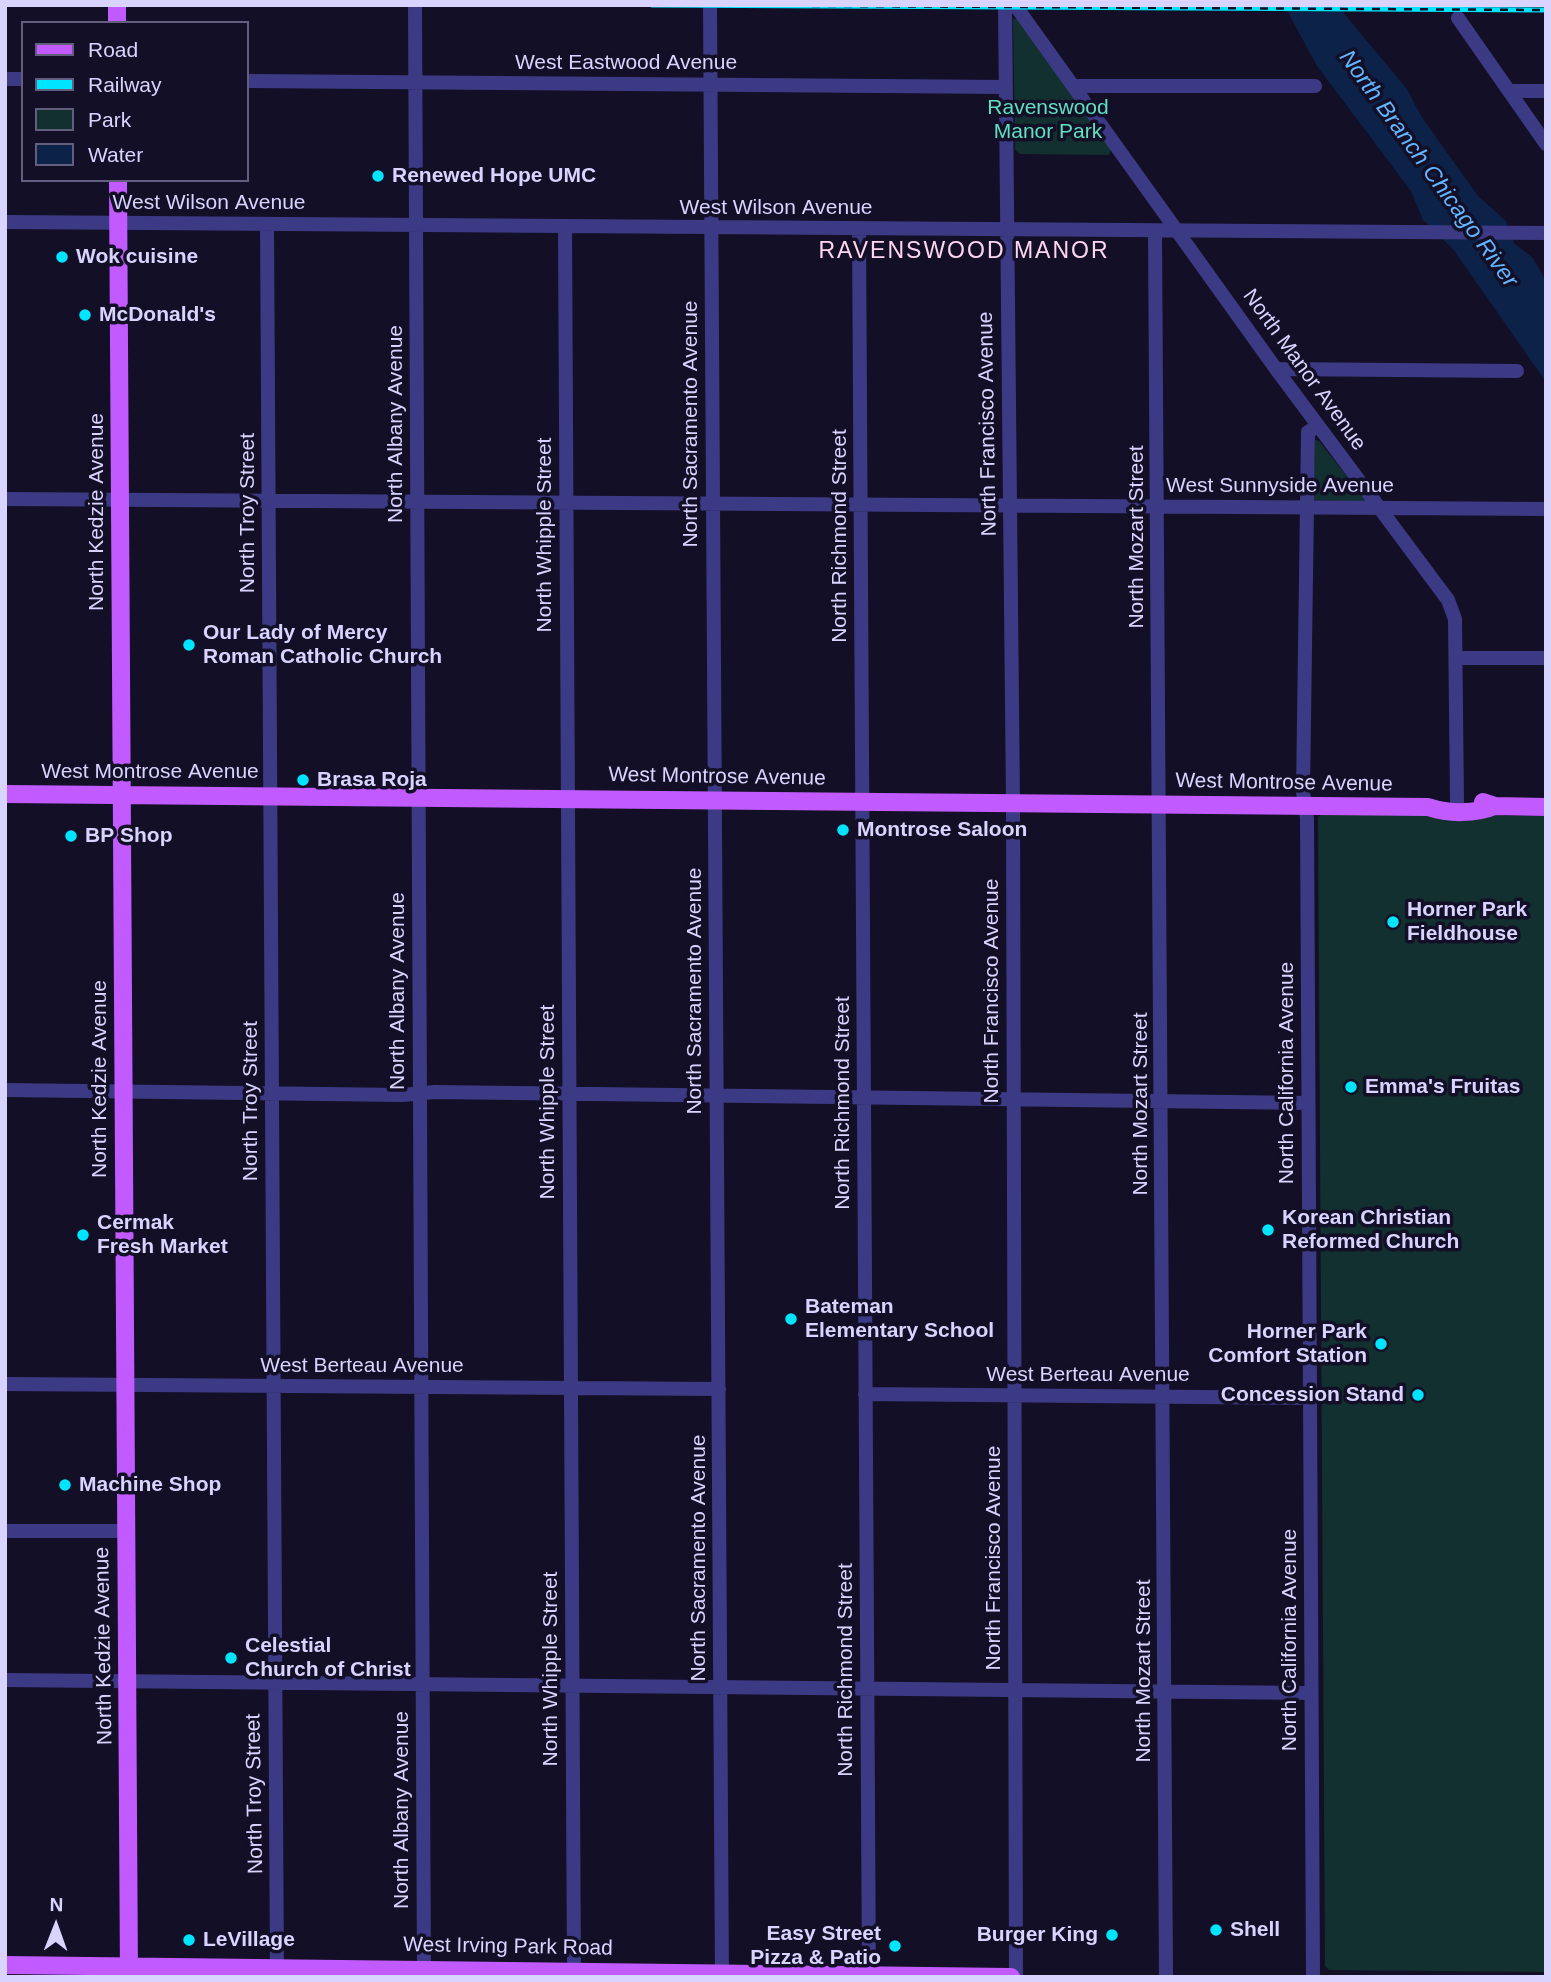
<!DOCTYPE html>
<html>
<head>
<meta charset="utf-8">
<style>
	body { margin:0 }
	#map { position:relative; width:1551px; height:1982px; overflow:hidden; background:#130f26; font-family:Arial,sans-serif }
	canvas { display:block }
	.frame { position:absolute; inset:0; border:7px solid #d9d4ff; pointer-events:none }
	.legend { position:absolute; left:21px; top:21px; width:228px; height:161px; box-sizing:border-box; background:#130f26; border:2px solid #625e7d; margin:0; padding:9px 12px; list-style:none; font-size:21px; color:#d9d4ff }
	.legend li { display:flex; align-items:center; gap:14px; height:35px }
	.legend b { width:35px; border:2px solid #625e7d }
	.north { position:absolute; left:21px; top:1891px; width:70px; height:70px; -webkit-text-stroke:5px #130f26; paint-order:stroke; rotate:1deg; font-size:19px; font-weight:700; line-height:28px; text-align:center; color:#d9d4ff }
	.north::after { content:''; display:block; margin:auto; width:24px; height:32px; background:#d9d4ff; clip-path:polygon(50% 0,100% 100%,50% 72%,0 100%) }
</style>
</head>
<body>
<div id="map">
<canvas width="1551" height="1982"></canvas>
<div class="frame"></div>
<ul class="legend">
<li><b style="height:9px;background:#c25bff"></b>Road</li>
<li><b style="height:9px;background:#00e5ff"></b>Railway</li>
<li><b style="height:19px;background:#12302f"></b>Park</li>
<li><b style="height:19px;background:#0c2248"></b>Water</li>
</ul>
<div class="north">N</div>
</div>
<script>
const ctx = document.querySelector('canvas').getContext('2d');
ctx.lineJoin = 'round';
function fill(path, color) { ctx.fillStyle = color; ctx.fill(path, 'evenodd'); }
function stroke(path, color, width, dash) { ctx.strokeStyle = color; ctx.lineWidth = width; ctx.lineCap = dash ? 'butt' : 'round'; ctx.setLineDash(dash || []); ctx.stroke(path); }
function label(font, color, halo, rows, align = 'center') {
  ctx.font = font + ' Arial,sans-serif'; ctx.lineWidth = 7; ctx.setLineDash([]); ctx.textBaseline = 'middle'; ctx.strokeStyle = halo; ctx.fillStyle = color; for (const [text, x, y, turn = 0] of rows) {
    ctx.save(); ctx.translate(x, y); ctx.rotate((+turn || 0) * Math.PI / 180); ctx.textAlign = isNaN(turn) ? turn : align; if (halo) ctx.strokeText(text, 0, 0); ctx.fillText(text, 0, 0); ctx.restore();
  }
}
fill(new Path2D(`
	M1013,19H1017L1111,149L1109,155L1020,154L1015,150Z
	M1315,440L1319,441L1367,502L1314,500Z
	M1322,814L1546,816V1972L1329,1970L1325,1966L1318,817Z`), '#12302f');
fill(new Path2D(`
	M1284,5H1337L1407,89L1421,116L1478,196L1506,221L1514,243L1533,258L1546,281V382L1453,249L1423,220L1411,191L1317,66Z`), '#0c2248');
stroke(new Path2D(`
	M415,5L424,1977
	M710,5L722,1977
	M1005,5L1013,803L1016,1977
	M1015,5L1276,369L1448,600L1455,619L1457,802
	M1458,18L1546,144
	M5,79H23
	M247,81L1006,87
	M1073,86H1315
	M1509,91H1546
	M5,222L1546,233
	M267,224L277,1976
	M565,227L574,1977
	M859,229L869,1977
	M1155,232L1166,1977
	M1276,369L1517,371
	M5,499L1546,509
	M1456,658H1546
	M5,1090L402,1095L435,1092L1308,1103
	M5,1384L719,1389
	M865,1394L1310,1398
	M5,1531H126
	M5,1680L1311,1693
	M1313,1977L1307,818L1303,792L1308,432L1318,426`), '#3d3a85', 14);
stroke(new Path2D(`
	M117,5V23
	M118,180L129,1977
	M5,794L1428,807C1449,814 1475,814 1495,806
	M1483,802L1495,806L1546,807
	M5,1965L1011,1977`), '#c25bff', 18);
const rail = new Path2D(`
	M652,5L1546,10`);
stroke(rail, '#00e5ff', 5);
stroke(rail, '#130f26', 2.5, [8]);
for (const [x, y, r, color] of [
	[378,176,7,"#00e5ff"],
	[62,257,7,"#00e5ff"],
	[85,315,7,"#00e5ff"],
	[189,645,7,"#00e5ff"],
	[303,780,7,"#00e5ff"],
	[843,830,7,"#00e5ff"],
	[71,836,7,"#00e5ff"],
	[1393,922,7,"#00e5ff"],
	[1351,1087,7,"#00e5ff"],
	[1268,1230,7,"#00e5ff"],
	[83,1235,7,"#00e5ff"],
	[791,1319,7,"#00e5ff"],
	[1381,1344,7,"#00e5ff"],
	[1418,1395,7,"#00e5ff"],
	[65,1485,7,"#00e5ff"],
	[231,1658,7,"#00e5ff"],
	[1216,1930,7,"#00e5ff"],
	[1112,1935,7,"#00e5ff"],
	[189,1940,7,"#00e5ff"],
	[895,1946,7,"#00e5ff"]
]) { const dot = new Path2D(); dot.arc(x, y, r, 0, 2 * Math.PI); ctx.fillStyle = color; ctx.fill(dot); stroke(dot, '#130f26', 2.5); }
label('21px', '#d9d4ff', '#130f26', [
	["West Eastwood Avenue",626,63],
	["West Wilson Avenue",209,203],
	["West Wilson Avenue",776,208],
	["North Manor Avenue",1304,370,54],
	["North Albany Avenue",396,424,-90],
	["North Sacramento Avenue",691,424,-90],
	["North Francisco Avenue",988,424,-91],
	["West Sunnyside Avenue",1280,486],
	["North Kedzie Avenue",97,512,-90],
	["North Troy Street",248,513,-90],
	["North Whipple Street",545,535,-90],
	["North Richmond Street",840,536,-90],
	["North Mozart Street",1137,537,-90],
	["West Montrose Avenue",150,772],
	["West Montrose Avenue",717,777,1],
	["West Montrose Avenue",1284,783,1],
	["North Albany Avenue",398,991,-90],
	["North Sacramento Avenue",695,991,-90],
	["North Francisco Avenue",992,991,-90],
	["North California Avenue",1287,1073,-90],
	["North Kedzie Avenue",100,1079,-90],
	["North Troy Street",251,1101,-90],
	["North Whipple Street",548,1102,-90],
	["North Richmond Street",843,1103,-90],
	["North Mozart Street",1141,1104,-90],
	["West Berteau Avenue",362,1366],
	["West Berteau Avenue",1088,1375],
	["North Sacramento Avenue",699,1558,-90],
	["North Francisco Avenue",994,1558,-90],
	["North California Avenue",1290,1640,-90],
	["North Kedzie Avenue",104,1646,-91],
	["North Whipple Street",551,1669,-90],
	["North Richmond Street",846,1670,-90],
	["North Mozart Street",1144,1671,-90],
	["North Troy Street",255,1794,-91],
	["North Albany Avenue",402,1810,-90],
	["West Irving Park Road",508,1947,1]
]);
label('21px', '#5fe0c0', '#130f26', [
	["Ravenswood",1048,108],
	["Manor Park",1048,132]
]);
label('bold 21px', '#d9d4ff', '#130f26', [
	["Renewed Hope UMC",392,176],
	["Wok cuisine",76,257],
	["McDonald's",99,315],
	["Our Lady of Mercy",203,633],
	["Roman Catholic Church",203,657],
	["Brasa Roja",317,780],
	["Montrose Saloon",857,830],
	["BP Shop",85,836],
	["Horner Park",1407,910],
	["Fieldhouse",1407,934],
	["Emma's Fruitas",1365,1087],
	["Korean Christian",1282,1218],
	["Reformed Church",1282,1242],
	["Cermak",97,1223],
	["Fresh Market",97,1247],
	["Bateman",805,1307],
	["Elementary School",805,1331],
	["Horner Park",1367,1332,"right"],
	["Comfort Station",1367,1356,"right"],
	["Concession Stand",1404,1395,"right"],
	["Machine Shop",79,1485],
	["Celestial",245,1646],
	["Church of Christ",245,1670],
	["Shell",1230,1930],
	["Easy Street",881,1934,"right"],
	["Pizza & Patio",881,1958,"right"],
	["Burger King",1098,1935,"right"],
	["LeVillage",203,1940]
], 'left');
label('italic 23px', '#62b6ff', '#130f26', [
	["North Branch Chicago River",1428,169,54]
]);
ctx.letterSpacing = '2px';
label('23px', '#ffd6f0', '#130f26', [
	["RAVENSWOOD MANOR",964,252]
]);
ctx.letterSpacing = '0px';
</script>
</body>
</html>
